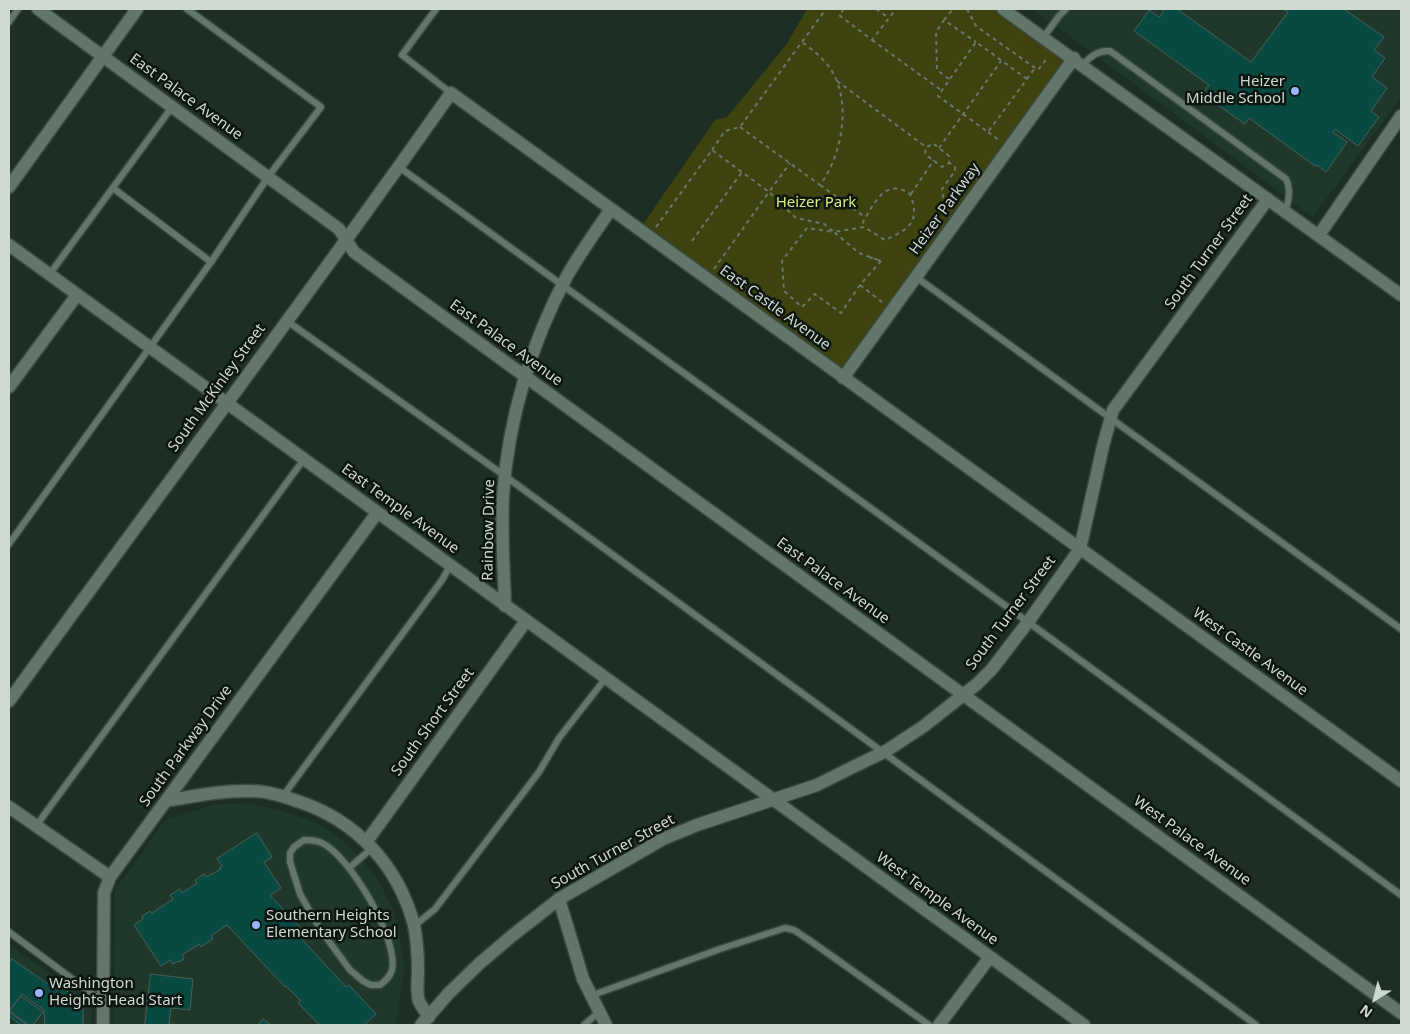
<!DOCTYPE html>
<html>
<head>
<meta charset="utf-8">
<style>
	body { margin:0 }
	#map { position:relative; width:1410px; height:1034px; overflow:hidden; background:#1d2e24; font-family:"Noto Sans",sans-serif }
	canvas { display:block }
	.frame { position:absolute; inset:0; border:10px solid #ced9d2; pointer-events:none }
	.north { position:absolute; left:1350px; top:974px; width:50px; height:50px; -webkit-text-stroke:4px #0d1510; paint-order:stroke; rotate:216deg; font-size:14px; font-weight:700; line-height:20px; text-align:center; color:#ced9d2 }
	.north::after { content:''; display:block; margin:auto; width:18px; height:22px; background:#ced9d2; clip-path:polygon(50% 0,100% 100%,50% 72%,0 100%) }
</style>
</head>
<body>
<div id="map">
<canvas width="1410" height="1034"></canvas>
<div class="frame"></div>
<div class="north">N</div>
</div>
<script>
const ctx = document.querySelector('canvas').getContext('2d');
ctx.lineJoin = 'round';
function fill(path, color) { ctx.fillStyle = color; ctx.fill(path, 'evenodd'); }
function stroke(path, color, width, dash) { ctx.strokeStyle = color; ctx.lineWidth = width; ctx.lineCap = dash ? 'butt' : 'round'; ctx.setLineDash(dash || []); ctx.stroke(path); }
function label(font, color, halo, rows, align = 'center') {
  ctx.font = font + ' "Noto Sans",sans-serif'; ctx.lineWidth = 5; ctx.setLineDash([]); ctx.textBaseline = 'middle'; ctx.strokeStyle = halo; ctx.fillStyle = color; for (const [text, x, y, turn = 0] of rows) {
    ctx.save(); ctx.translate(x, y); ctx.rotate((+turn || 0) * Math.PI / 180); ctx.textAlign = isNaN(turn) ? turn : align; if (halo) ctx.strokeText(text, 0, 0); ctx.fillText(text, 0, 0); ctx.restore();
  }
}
fill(new Path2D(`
	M1033,9H1401V97L1313,217Z
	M245,803L275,809L310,820L335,834L357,854L378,880L394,912L405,965L398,1015L395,1025H113L115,890L165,820L212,805Z
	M9,944L92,1003V1025H9Z`), '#1f382a');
fill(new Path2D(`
	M807,9H1003L1074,58L843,378L639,230L715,120L727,117L786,45Z`), '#3e420e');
const building = new Path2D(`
	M1165,9H1177L1251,62L1288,12L1283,9H1344L1384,37L1374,50L1385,58L1372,77L1387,88L1371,111L1379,117L1358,146L1335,129L1333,132L1347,142L1326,172L1317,165L1315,166L1249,118L1245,124L1202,94L1209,85L1134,31L1149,10L1159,17Z
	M257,833L272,857L264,862L281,888L270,895L300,927L295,932L346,987L349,985L376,1014L364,1025H320L298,1003L301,1001L286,986L285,987L227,925L211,936L213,939L201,947L199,944L182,955L184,959L179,962L178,961L173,964L170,960L161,966L134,925L143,919L142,916L150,911L152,913L173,899L170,895L180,889L182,893L197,883L195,880L204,874L206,877L221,869L219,868L222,866L217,859Z
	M12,959L58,991L61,987L71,994L68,999L83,1009V1025H45L44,1010L22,994L9,1011V964Z
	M151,974L193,979L190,1010L171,1008L169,1024L181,1025H145Z
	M21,996L43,1012L33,1025H29L10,1011Z
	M9,1012L27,1025H21L9,1016Z
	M263,1019L271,1025H259Z`);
fill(building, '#084a41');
stroke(building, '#475e59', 1);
const lane = new Path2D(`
	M436,9L402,55L451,93
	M9,22L18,9
	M1043,38L1059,16L1066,9
	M1083,65C1090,56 1098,50 1110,51L1286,179C1291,190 1289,200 1285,212
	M399,167L1028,622L1401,895
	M113,188L211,262
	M49,275L172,107
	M916,277L1401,629
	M287,321L505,476L1256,1025
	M9,544L211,262L268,177L321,107L187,9
	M283,796L442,580L450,566
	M36,826L304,459
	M304,840C310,840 316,840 322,843C350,856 399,940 392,970C390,977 385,981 380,985H371L363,981L350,970L320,929L300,894L290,862V853L294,847Z
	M349,868L372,848
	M414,926L435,909L539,772L559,738L605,679
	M9,932L102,1001
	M590,996L720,949L785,928L794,930L812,942L929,1025
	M584,1025L599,1012`);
const street = new Path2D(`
	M38,9L339,229L354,252L1401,1013
	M1319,235L1401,116
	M9,245L1084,1025
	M843,378L1074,58
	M9,387L77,295
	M505,606C504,569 501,532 503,496C508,420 531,343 567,276C580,253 596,231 611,209
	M9,701C156,498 307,298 451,93L1401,781
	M166,801C194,796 224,790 252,791C267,791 283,796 297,801C356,820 398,865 414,925C417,940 418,956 418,971C418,979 416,993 419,1001C421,1006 426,1012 429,1017
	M9,807L110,877
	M367,841L526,621
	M559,899L583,979L606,1025
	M103,1025L104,893L110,877L377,513
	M939,1025L990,957`);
const secondary = new Path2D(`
	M1003,9L1401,295
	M9,187L137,9
	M421,1025L449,993L480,963L513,935L559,899L663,839L697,825L817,785L851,768L886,751L924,726L977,684L992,669L1028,622L1080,549L1103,446L1113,410L1268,199`);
stroke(lane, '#3a4941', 9);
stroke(street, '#3a4941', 15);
stroke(secondary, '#3a4941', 15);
stroke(new Path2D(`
	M844,9L839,15L872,40L896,9
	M876,9L889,18
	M967,9L976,26L1038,70L1048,57
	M944,20L953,9
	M872,40L941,90
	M949,79L937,70L936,32L944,20L976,42
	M1027,79L976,42L938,96L988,132L1035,68
	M837,81L926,147
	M740,127L820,185C841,157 851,107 834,75C827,61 814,51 802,42
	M988,132L1000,141
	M934,144L949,156V163L942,167L925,154L926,147Z
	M939,148L1001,61
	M712,150L725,131L740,127L826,9
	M820,185L865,217
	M911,194L934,160
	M945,214L942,189L955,171V167L950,163
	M656,227L712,150L769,192L790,163
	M692,241L742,172
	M869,257L881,261L859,253L834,232L807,228L782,261L784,291L802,307L815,294L841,313L860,285L881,261
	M714,269L769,192L796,218L824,224L834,232L864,227L885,240C909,229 921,222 910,194C885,177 874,204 863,222L864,227
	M860,285L882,302`), '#68776e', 2, [4, 4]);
stroke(lane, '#63766a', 6);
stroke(street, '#63766a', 12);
stroke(secondary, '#63766a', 12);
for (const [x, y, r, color] of [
	[1295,91,5,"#9ab5fd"],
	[256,925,5,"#9ab5fd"],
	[39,993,5,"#9ab5fd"]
]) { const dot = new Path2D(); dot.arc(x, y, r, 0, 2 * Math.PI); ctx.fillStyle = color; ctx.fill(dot); stroke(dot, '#0d1510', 2); }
label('15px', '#ced9d2', '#0d1510', [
	["Heizer",1285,82,"right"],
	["Middle School",1285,99,"right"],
	["Southern Heights",266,916],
	["Elementary School",266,933],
	["Washington",49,984],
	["Heights Head Start",49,1001]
], 'left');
label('15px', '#ced9d2', '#0d1510', [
	["East Palace Avenue",186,97,36],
	["Heizer Parkway",945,209,-54],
	["South Turner Street",1209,252,-54],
	["East Castle Avenue",775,308,36],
	["East Palace Avenue",506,343,36],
	["South McKinley Street",217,388,-54],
	["East Temple Avenue",400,509,36],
	["Rainbow Drive",489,530,-89],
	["East Palace Avenue",833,581,36],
	["South Turner Street",1011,613,-53],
	["West Castle Avenue",1250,652,36],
	["South Short Street",433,722,-54],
	["South Parkway Drive",186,746,-54],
	["West Palace Avenue",1192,841,36],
	["South Turner Street",613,852,-29],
	["West Temple Avenue",937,899,36]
]);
label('15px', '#dfea7c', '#0d1510', [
	["Heizer Park",816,203]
]);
</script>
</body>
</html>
